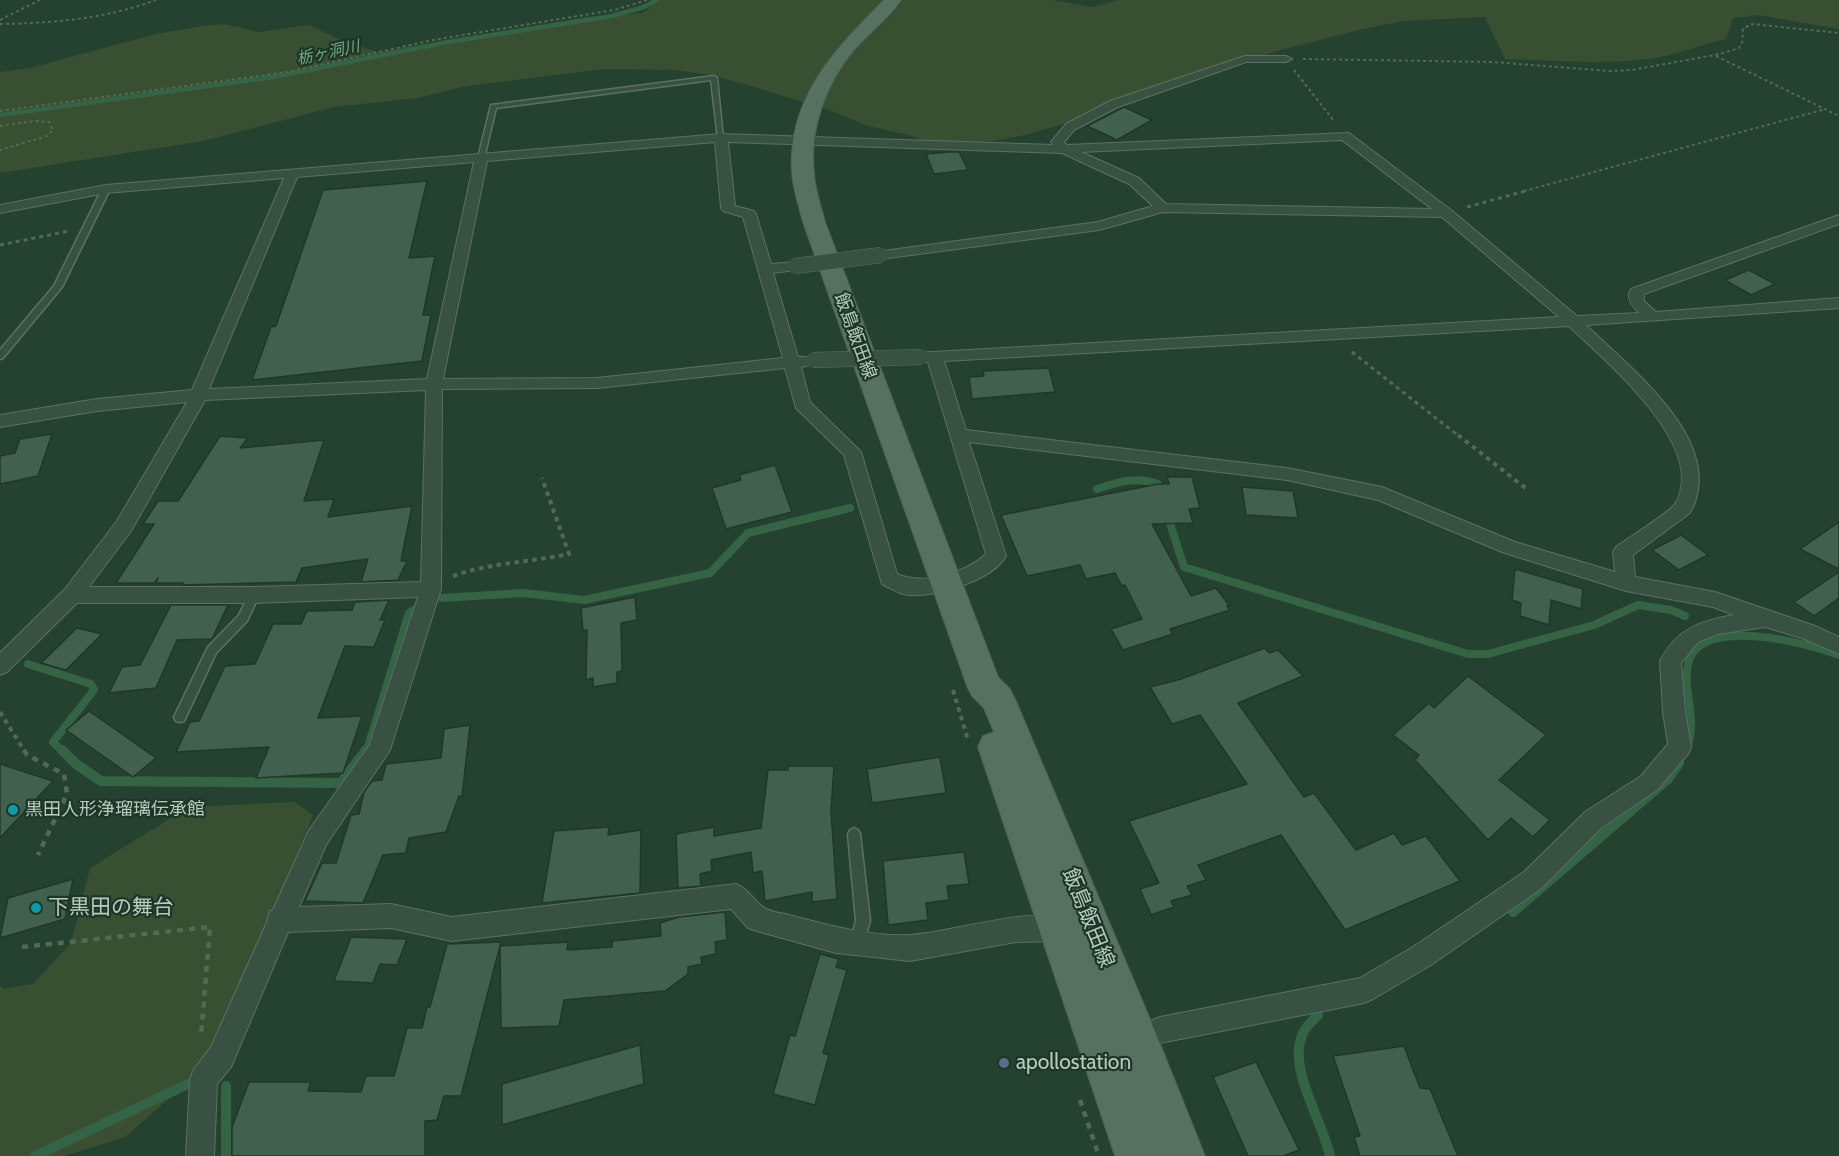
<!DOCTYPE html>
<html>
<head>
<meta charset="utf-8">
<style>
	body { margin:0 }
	canvas { display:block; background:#254130 }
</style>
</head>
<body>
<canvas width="1839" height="1156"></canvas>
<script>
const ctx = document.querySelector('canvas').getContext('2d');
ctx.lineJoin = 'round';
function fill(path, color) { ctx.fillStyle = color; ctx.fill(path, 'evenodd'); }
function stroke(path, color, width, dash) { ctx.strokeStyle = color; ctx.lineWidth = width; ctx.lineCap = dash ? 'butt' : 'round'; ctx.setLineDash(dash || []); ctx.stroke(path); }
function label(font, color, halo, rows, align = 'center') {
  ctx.font = font + ' Cabin,"Noto Sans JP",sans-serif'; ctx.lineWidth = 4.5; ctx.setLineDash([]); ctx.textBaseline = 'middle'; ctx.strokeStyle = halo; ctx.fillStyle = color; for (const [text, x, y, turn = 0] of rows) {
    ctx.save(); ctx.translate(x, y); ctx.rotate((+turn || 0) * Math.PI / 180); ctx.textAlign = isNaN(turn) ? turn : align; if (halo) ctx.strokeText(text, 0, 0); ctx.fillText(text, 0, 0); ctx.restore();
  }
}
fill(new Path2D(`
	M659,0H1052L1092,7L1120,0H1839V29L1758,15L1733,18L1726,39C1701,44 1674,56 1649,59C1602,65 1552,60 1505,59L1485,17L1403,21L1363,29L1273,52L1084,118L1025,135L970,145L938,146L909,135L868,126L832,111L748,85L710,75L676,70L603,69L467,86L417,98L334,107L203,141L0,173V72L30,68L156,34L203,26L224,24L259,32L309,25L336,38L377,52L587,17L643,13Z
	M295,802L313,815L211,1062L125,1137L64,1156H0V985L3,989L33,984L71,943L90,868L189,807Z`), '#394f31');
stroke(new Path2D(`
	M0,115L274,77L448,42L612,16L644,7L657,0`), '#346345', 4.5);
stroke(new Path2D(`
	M1097,489C1118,482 1136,476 1158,484L1161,494
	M1167,514L1184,567L1468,654H1488L1594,625L1638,605L1671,610L1685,616
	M442,598L524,593L584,600L710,573L748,533L850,508
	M28,664L91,684L94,690L53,742L63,752
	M1686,750C1699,718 1682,694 1688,664C1699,614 1807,643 1839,655
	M364,752L368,747L409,613L414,610`), '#346345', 8);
stroke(new Path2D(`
	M62,750L76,764L101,781L341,783L366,750
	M1513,912L1668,779L1679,763
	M1318,1015C1310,1023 1302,1031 1300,1042C1292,1075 1323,1123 1330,1156
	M226,1086V1156
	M35,1156L188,1084`), '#346345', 10);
const building = new Path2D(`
	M1124,107L1152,120L1117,140L1087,126Z
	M949,152H959L968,170L934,174L926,154Z
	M427,181L409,258L435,256L423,315H431L422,361L252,380L271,327L276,326L323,190Z
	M1749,270L1775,284L1751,295L1725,280Z
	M1049,368L1055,392L972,399L969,377L984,376L983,371Z
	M52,434L38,476L0,484V456L15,453L20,439Z
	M220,436L248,438L240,448L324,440L304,501L334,499L328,517L412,506L401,561H407L398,580L361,582L368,559L302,568L296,582L182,585L183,583H156L158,578L154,583H116L154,524H143L158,501H178Z
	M775,465L792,512L726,529L712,488L741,480L739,475Z
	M1167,477H1192L1200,508L1189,509L1193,523L1152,524L1191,596L1216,588L1229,605L1227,606L1230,610L1170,629L1173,634L1123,650L1111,629L1142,619L1125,585L1122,586L1115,573L1086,579L1080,565L1027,576L1001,515L1158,484H1169Z
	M1242,487L1293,491L1298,518L1246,515Z
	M1839,522V569L1800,549Z
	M1681,535L1708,555L1679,570L1652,550Z
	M1515,569L1583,589L1581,609L1551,600L1549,625L1520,616L1521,603L1512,600Z
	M1839,572V598L1814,616L1794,602Z
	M635,597L637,620L621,623L622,671L617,672V683L593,687V678L586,680L587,630L583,631L581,608Z
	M389,600L380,620H385L374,647L345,646L318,718L362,716L343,773L256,778L269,747L176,752L190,722L199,721L225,666L255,664L273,624H301L307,611L352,610L355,602Z
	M171,605H228L212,639L177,640L156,688L109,693L122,667L140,665Z
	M77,628L102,634L66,670L41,663Z
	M1265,648L1269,653L1278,650L1303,676L1238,703L1304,797L1314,793L1356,850L1394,833L1402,845L1426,836L1460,881L1345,930L1281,835L1198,865L1206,880L1187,886L1192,895L1171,901L1174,907L1151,915L1140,889L1159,883L1129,821L1247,784L1200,715L1172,724L1150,687L1181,679Z
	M1468,676L1546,735L1499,780L1550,820L1533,837L1511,818L1488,840L1415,760L1419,755L1393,735L1429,703L1434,708Z
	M89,711L156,758L133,777L66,730Z
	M470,725L462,797L459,796L446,832L409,838L406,853L383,855L363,903L305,901L322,863H336L351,815L359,814L364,792L372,781L382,780L386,764L441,758L444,729Z
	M940,757L946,793L872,803L867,769Z
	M0,764L53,781L0,838Z
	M788,766H834L831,811L837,899L812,902V892L765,901L762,871L753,873L751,852L711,860L712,871L700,874L701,886L678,888L676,834L714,827V836L761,828L768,770H788Z
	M609,827L608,835L641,830L640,893L542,903L554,831Z
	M964,852L969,884L947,886L949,900L926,903L928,920L888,925L883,861Z
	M73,879L65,919L0,938L8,898Z
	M725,912L727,940L715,942L716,954L701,957L702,964L688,967V974L665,991L564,1000L559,1026L501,1028L500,946L568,942L567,950L612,947V941L661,936L660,923L679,917Z
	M351,937L407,939L397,965L380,964L373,983L334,981Z
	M501,942L461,1096H444L437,1120L425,1121V1156H232V1127L249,1082H311L308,1091L361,1092L366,1076H394L407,1028H422L427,1007H430L447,944Z
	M820,954L839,959L836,967L847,970L823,1053L829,1055L815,1105L773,1094L790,1035L795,1036Z
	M640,1045L644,1084L502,1125V1084Z
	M1404,1046L1420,1088L1430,1089L1458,1156H1360L1354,1137L1360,1136L1333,1056Z
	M1256,1062L1299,1150L1283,1156H1248L1213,1077Z`);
fill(building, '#41604e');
stroke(building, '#203829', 1.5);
const lane = new Path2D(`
	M714,76L717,78L723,139L718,138L711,80L496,108L484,158L481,160L478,158L491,105Z
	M103,187L110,189L62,287L3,358L0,359V350L54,286Z
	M254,591L258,592L259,595L247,621L216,653L184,721L180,722L176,721L174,717L208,647L239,615L250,592Z
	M854,828L858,830L860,834L870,921L862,948L857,950L852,948L850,943L856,921L848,834L850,830Z`);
const street = new Path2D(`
	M1245,56H1286L1292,59L1286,62H1246L1118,107L1074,130L1064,142L1067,145L1349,133L1451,210L1577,316L1639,313C1633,306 1625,298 1631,289L1839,215V224L1644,294V301L1656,312L1839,298V308L1586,325C1630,368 1729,443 1690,513L1633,555L1635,577L1715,592L1815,626L1839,637V654L1802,638L1765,627L1718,634L1698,642L1681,663L1685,712L1691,747L1688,754L1657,790L1601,828L1542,888L1431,965L1373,999L1364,1003L1160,1043L1137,1052L1128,1048L1124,1039L1128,1030L1160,1017L1360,978L1413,947L1524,872L1585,812L1641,776L1668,744L1663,712L1660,661C1675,630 1701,620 1734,615L1713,607L1626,591L1502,552L1378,500L1287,480L969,442L1006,556C992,581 936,597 908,595C900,594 890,588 882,584L844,455L796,408L785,368L597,388L442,389L441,589L390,750L326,845L299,907L391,904L452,917L736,884C749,889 753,900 763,907C769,912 781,913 789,915C827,925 871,937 910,935C952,933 1030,905 1068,920L1071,929L1068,938L1059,941L1016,942L910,961L836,953L757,931L748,928L731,909L452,941L391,928L288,932L231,1067L217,1084L214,1156H186L190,1079L194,1069L211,1047L267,922L270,911L273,910L309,830L369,746L418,597L254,603H77L7,672L0,675V653L65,589L117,521L187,402L97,411L0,427V415L97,399L192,390L284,178L106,193L0,213V205L106,185L721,134L1053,145L1051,142L1066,124L1110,101ZM1342,140L1432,209L1166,204L1139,178L1081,152ZM715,142L721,208L723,211L743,217L783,358L597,378L443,379L487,161ZM728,142L1062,153L1129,184L1153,206L1098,222L876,252L874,255L876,258L881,259L1099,230L1163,212L1442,217L1559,317L915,353L913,357L915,361L928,362L986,554C965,573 925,586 897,574L861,452L810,402L801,367L811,365L813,361L811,357H798L773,273L795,270L802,266L795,262L771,264L756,214L754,211L735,206ZM474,162L427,379L209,389L297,177ZM1569,326C1605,361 1710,447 1675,504C1671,511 1626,540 1616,547L1613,552L1615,572L1515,542L1382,487L1287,468L966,430L944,361ZM426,390L421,582L254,587H89L131,531L205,400Z`);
const primary = new Path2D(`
	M884,0H901C888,19 869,33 854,50C826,83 809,130 814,173C815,190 821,206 825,222L998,677L1010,689L1015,699L1152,1024L1205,1156H1115L978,747L983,736L994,732L984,708L972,696L967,686L803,222C799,206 793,189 792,173C787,98 835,49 884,0Z`);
stroke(lane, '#5a7163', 3);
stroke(street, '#5a7163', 2);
stroke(primary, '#465d4f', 2);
stroke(new Path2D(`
	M0,20L40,0
	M0,24C54,23 105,19 156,0
	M1716,56L1839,116
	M1303,59L1493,62L1610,71L1632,70L1720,54L1739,48L1742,44L1743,29L1752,24L1839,33
	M1294,70L1334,121
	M0,111L288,72L433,40L614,10L647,0
	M0,126L34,121L49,122L53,130L47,136L0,150
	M1524,191L1826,109`), '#536a52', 2, [3, 3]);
stroke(new Path2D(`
	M1467,207L1529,190
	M0,245L69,231
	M1352,352L1460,437`), '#536a52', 3, [4, 4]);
stroke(new Path2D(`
	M1458,435L1528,490
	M453,576C489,563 531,562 569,554L542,478
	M953,690L968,740
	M0,712L25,752`), '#536a52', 4, [4.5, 4.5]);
stroke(new Path2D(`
	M24,750L27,755L64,774L67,794L38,855
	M22,947L210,927L201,1036
	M1080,1100L1099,1156`), '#536a52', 4.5, [6, 6]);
fill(lane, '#395142');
fill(street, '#395142');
fill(primary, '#577161');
const streetBridge = new Path2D(`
	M795,266L881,255
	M813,360L921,357`);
stroke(streetBridge, '#5a7163', 16, []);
stroke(streetBridge, '#395142', 15);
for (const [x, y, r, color] of [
	[13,810,6,"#0f9aa8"],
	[36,908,6,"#0f9aa8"],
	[1004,1063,6,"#5c6f8a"]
]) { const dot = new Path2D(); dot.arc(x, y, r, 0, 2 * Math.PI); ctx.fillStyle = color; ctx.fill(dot); stroke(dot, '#1e3627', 2); }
label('italic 16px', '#6faa85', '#1e3627', [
	["栃ヶ洞川",328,53,-12]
]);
label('18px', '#b6cbbf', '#1e3627', [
	["飯島飯田線",855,336,70]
]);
label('18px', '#b6cbbf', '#1e3627', [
	["黒田人形浄瑠璃伝承館",25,810]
], 'left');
label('21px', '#b6cbbf', '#1e3627', [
	["下黒田の舞台",48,908],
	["apollostation",1016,1063]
], 'left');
label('21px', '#b6cbbf', '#1e3627', [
	["飯島飯田線",1088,918,68]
]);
</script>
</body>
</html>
